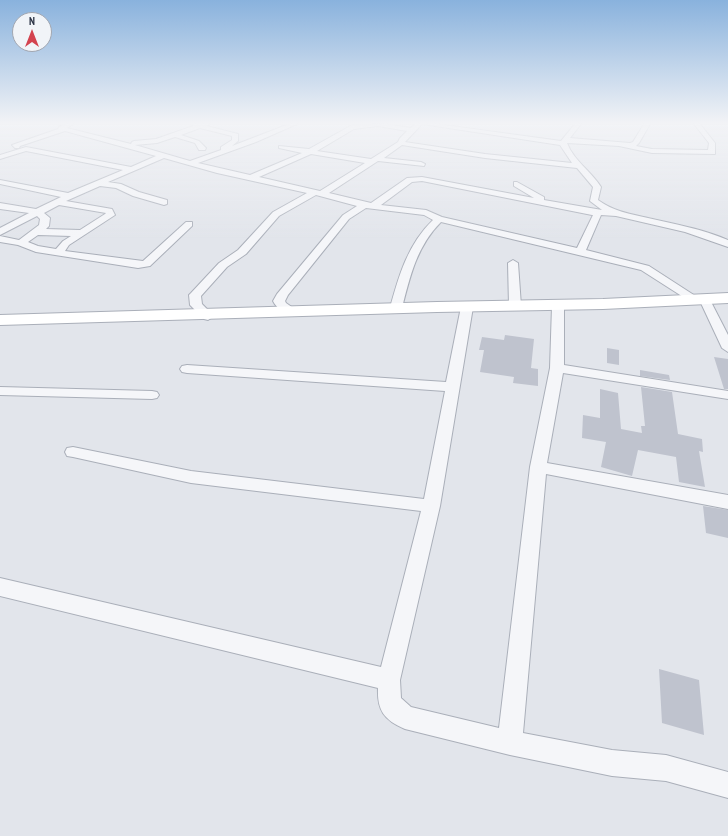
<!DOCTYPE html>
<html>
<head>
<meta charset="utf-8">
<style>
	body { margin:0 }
	#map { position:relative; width:728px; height:836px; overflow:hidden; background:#e2e5eb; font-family:"PT Sans Narrow",sans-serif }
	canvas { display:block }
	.north { position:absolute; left:12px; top:12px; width:40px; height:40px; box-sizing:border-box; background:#f1f4f8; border:1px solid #a1a6b0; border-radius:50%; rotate:0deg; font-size:11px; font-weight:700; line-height:16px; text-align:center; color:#293143 }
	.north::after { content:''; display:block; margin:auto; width:14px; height:18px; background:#d3434f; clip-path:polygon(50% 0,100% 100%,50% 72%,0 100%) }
</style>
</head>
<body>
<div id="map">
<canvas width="728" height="836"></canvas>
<div class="north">N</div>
</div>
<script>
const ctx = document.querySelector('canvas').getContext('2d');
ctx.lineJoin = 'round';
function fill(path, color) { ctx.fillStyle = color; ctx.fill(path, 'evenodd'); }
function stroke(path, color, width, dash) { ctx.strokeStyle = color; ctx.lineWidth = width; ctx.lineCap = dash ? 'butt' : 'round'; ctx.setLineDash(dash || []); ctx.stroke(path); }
fill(new Path2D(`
	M505,335L534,339L531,368L538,369V386L513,383L514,377L480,372L484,350H479L482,337L504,340Z
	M607,348L619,350V365L607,363Z
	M714,357L728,359V389H724Z
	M640,370L669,375L670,380L640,376Z
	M641,387L672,392L678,434L702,439L703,452L699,451L705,487L679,482L676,457L638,450L632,476L601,467L606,442L582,438L583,415L600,418V389L618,393L621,429L642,433L641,426H645Z
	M703,506L728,510V538L706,533Z
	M659,669L699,680L704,735L662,723Z`), '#bfc3ce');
const street = new Path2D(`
	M65,124H73L67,128L131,144L132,142L134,141L156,139L193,126V124H209L207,126L238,134V141L232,146L289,124H297L256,142L198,163L250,175L302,153L279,148V146L309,149L352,125L386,124L411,128L415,124H437L561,141L575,124H581L570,138L630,143L633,142L644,124H650L639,143L636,146L652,149L708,150L709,143L694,124H700L715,143V154L652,153L619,146L567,143C574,161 591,171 601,187L598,200C613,211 630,214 648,218C675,224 702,229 728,240V247L685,232L616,216L601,215L586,250L649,266L700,299L705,297L709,298L728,335V352L722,348L700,301L695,303L691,302L641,270L441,222C417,246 410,276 402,308L400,310H392L390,308C399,275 408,244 433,220L424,215L366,208L349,219L288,295L285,301L286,303L299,312L297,315C288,317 277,309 273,301L277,294L343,215L357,206L316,195L279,216L246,254L227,267L201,296L202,304L214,316L208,320L204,319L190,305L189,295L191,293L219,263L238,250L273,212L307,193L217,173L164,158L108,182L121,184L139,192L167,200V204L164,205L133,196L116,188L100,186L66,201L112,209L115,215L69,245L65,251L143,261L186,222H192V226L150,266L138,268L36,252L18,245L0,242V236L19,240L39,225L40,219L37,216L0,235V228L29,213L0,209V203L36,209L61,197L0,184V180L68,193L123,170L26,151L0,159V155L26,147L131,167L156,156L65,131L20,146L19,148H15L12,145L58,129L59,127ZM422,124L560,145L572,163L485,154L405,142ZM378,126L407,131L400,138L398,142L371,159L317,151L354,129ZM200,128L232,136V140L221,147V150L190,161L135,145L157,143L175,137L195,143L199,150H205L206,148L199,141L181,135ZM402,145L485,158L577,168L593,187L590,201L602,210L544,200V197L517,182H514V186L534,198L422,177L407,178L371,203L329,193L378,161L424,166L425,164L421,162L384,158ZM311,154L365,163L320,191L259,177ZM422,181L592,215H593L577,248L442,217L426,210L381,205L412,182ZM59,205L106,213L105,214L80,230L46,229L49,226L50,218L44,213ZM38,235L71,236L63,241L56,249L38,246L28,242Z
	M513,260L518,263L521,306L515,310L509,306L508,263Z
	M558,302L564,306V365L728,391V399L563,373L547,463L728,495V509L546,474L523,733L612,750L666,755L728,772V798L666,781L612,776L510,755L405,729C384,720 377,710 378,688L0,596V578L381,667L421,511L191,483L73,457L67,456L65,452L67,448L73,447L191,471L424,499L445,391L187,373L182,372L180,369L182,366L187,365L446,382L461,307L463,305H471L473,307L440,506L400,680L401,698L411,707L499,728L530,467L550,368L552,306Z
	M0,387L152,391L157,392L159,395L157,398L152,399L0,395Z`);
const secondary = new Path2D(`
	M728,293V303L603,309L437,312L0,325V315L437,302L603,299Z`);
stroke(street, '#aaafb9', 2);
stroke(secondary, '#aaafb9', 2);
fill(street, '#f5f6f9');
fill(secondary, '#fff');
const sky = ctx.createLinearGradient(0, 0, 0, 241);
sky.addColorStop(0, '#89b2dd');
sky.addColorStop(0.51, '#f2f3f6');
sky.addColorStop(1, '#f2f3f600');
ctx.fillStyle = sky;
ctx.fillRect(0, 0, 728, 241);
</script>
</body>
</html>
